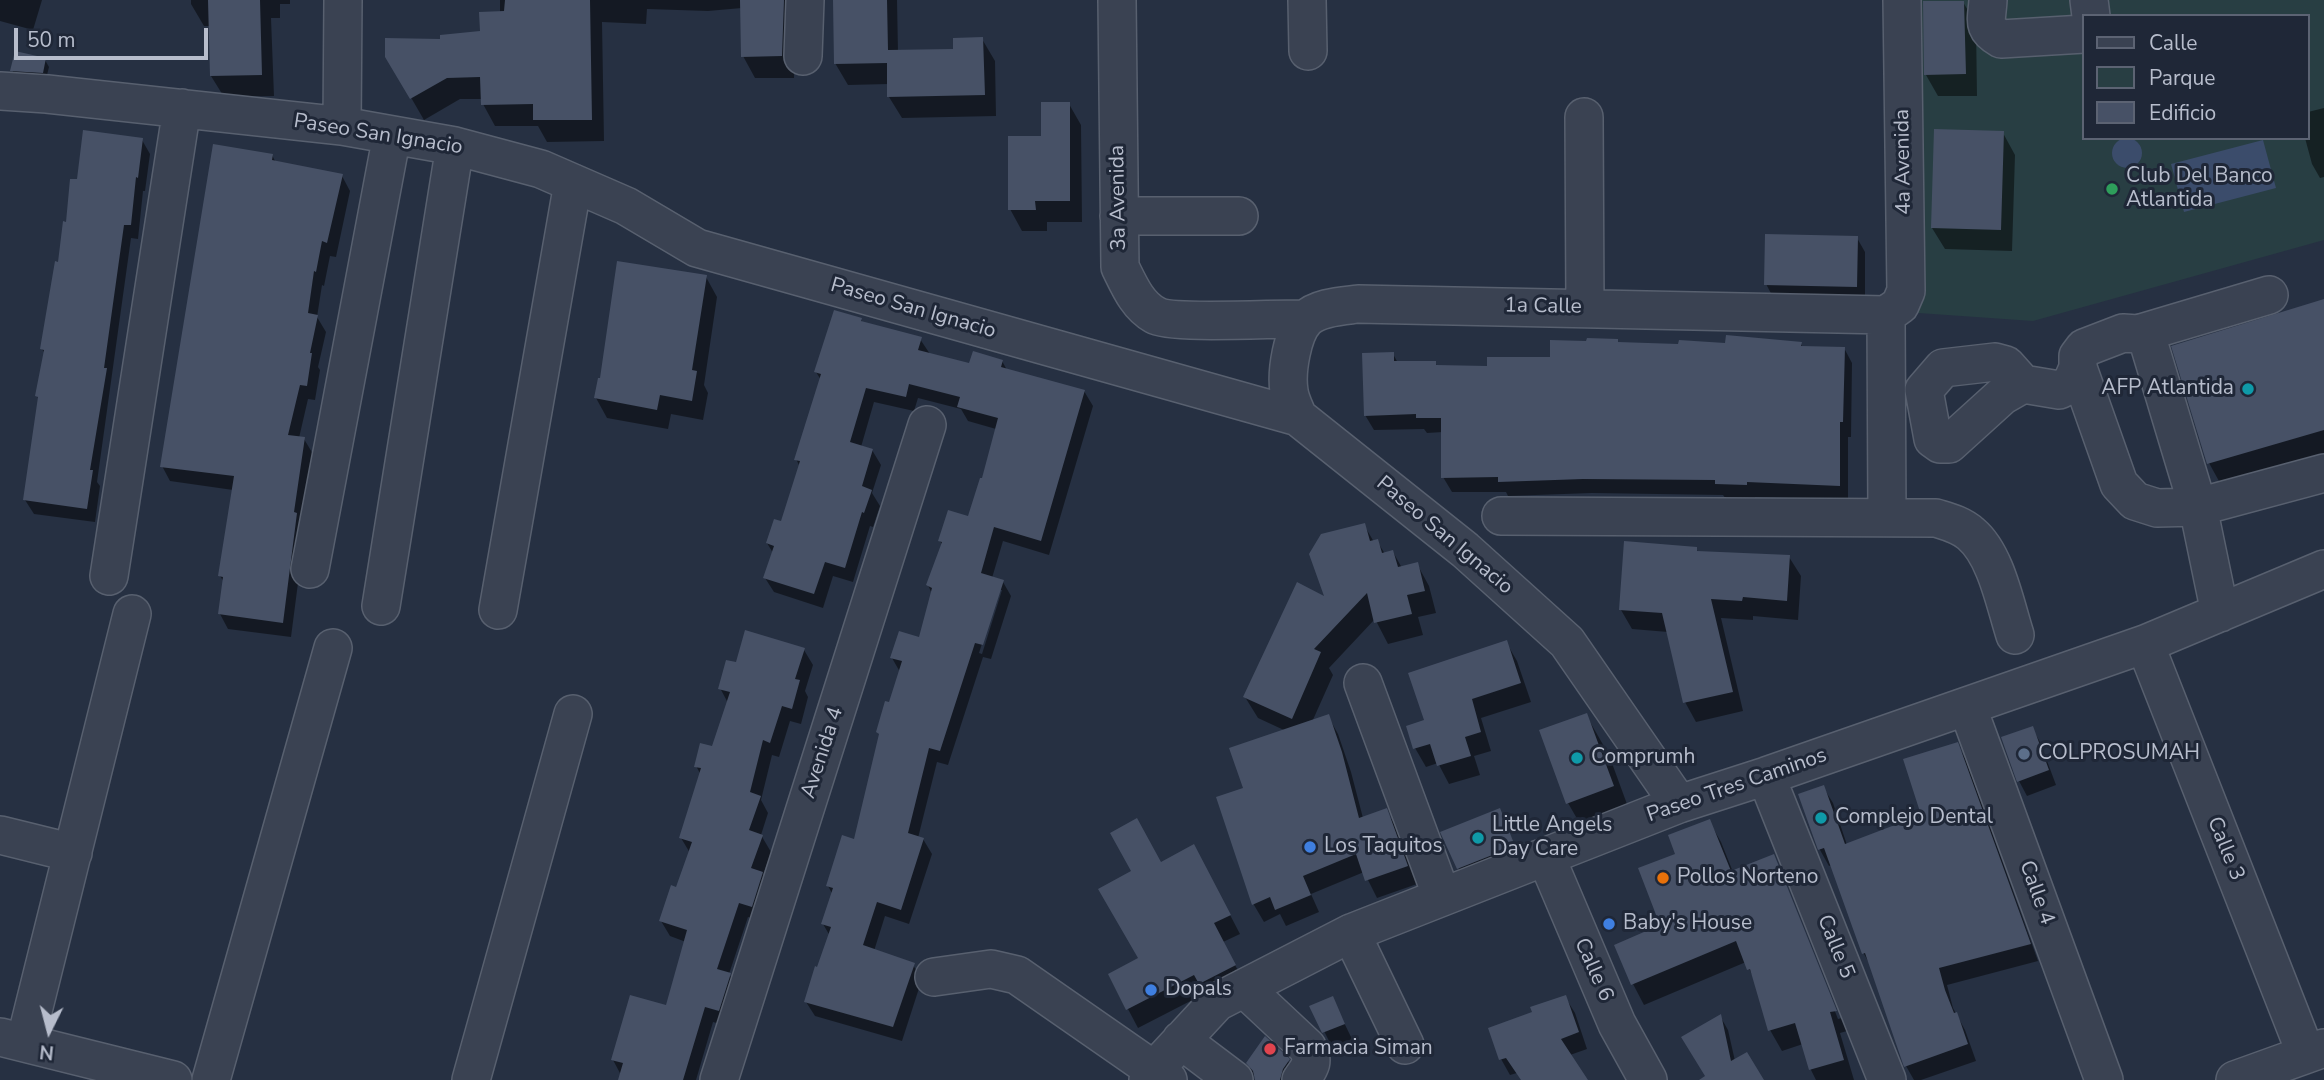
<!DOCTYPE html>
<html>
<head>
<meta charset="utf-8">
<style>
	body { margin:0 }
	#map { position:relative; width:2324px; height:1080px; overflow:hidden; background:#263042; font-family:"Nunito Sans",sans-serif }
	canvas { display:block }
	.legend { position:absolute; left:2082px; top:14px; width:228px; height:126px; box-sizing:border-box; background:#1f2737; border:2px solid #5c6373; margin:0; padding:9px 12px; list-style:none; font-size:21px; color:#b7bdcc }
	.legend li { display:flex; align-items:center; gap:14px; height:35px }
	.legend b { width:35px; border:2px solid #5c6373 }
	.north { position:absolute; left:14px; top:996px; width:70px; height:70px; -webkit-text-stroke:5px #1f2737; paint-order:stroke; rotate:186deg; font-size:19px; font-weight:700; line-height:28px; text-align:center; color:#b7bdcc }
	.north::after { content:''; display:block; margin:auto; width:24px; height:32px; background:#b7bdcc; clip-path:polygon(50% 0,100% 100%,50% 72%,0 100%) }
	.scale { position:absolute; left:14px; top:28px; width:194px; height:32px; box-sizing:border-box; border:4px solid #b7bdcc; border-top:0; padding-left:9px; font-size:21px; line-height:24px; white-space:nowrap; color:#b7bdcc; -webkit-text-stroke:5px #1f2737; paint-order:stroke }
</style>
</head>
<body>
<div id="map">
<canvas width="2324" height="1080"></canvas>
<ul class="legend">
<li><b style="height:9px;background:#3a4252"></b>Calle</li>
<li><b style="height:19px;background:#283e43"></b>Parque</li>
<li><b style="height:19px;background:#475166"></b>Edificio</li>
</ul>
<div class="north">N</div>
<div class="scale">50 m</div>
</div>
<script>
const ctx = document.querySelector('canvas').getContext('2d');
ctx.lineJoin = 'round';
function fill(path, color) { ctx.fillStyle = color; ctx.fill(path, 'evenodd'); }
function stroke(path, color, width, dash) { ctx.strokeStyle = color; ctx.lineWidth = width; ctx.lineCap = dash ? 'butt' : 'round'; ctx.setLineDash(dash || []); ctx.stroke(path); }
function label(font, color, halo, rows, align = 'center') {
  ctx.font = font + ' "Nunito Sans",sans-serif'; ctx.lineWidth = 6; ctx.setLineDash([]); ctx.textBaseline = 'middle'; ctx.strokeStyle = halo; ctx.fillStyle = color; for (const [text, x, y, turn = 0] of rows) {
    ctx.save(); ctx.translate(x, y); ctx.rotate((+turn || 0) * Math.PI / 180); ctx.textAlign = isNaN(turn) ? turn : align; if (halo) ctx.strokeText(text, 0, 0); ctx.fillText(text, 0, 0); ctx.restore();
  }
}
fill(new Path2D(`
	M1900,0H2324V240L2033,321L1890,311ZM2084,16H2308V138H2084Z`), '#283e43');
fill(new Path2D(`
	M2112 153a15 15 0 1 1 30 0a15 15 0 1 1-30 0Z
	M2263,140L2276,188L2184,212L2171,164Z`), '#3b4c6b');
fill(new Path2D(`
	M0,0H42L33,30L0,21Z
	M191,0H290V4H280V18H271L274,96L224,97L211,76L210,26H204L191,4Z
	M500,0H803L796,22L794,78H755L743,56L742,8L708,11L647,9L646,24L602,22L604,141L547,142L538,126H495L483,104L482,99H460L424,120L387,56L442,41L481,33L500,13Z
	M834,0H897L898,52L955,50L982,39L995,61L996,116L902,118L889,97V84L848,85L835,63Z
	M1963,2L1976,24L1977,96H1938L1926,75Z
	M45,60L49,67L46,79L16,77L12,70Z
	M1069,104L1081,125L1082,222H1047V231H1022L1010,209L1043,137Z
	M2324,108V177L2320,178L2312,164L2305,138H2308V112Z
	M2003,133L2015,155L2012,251L1945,249L1932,228Z
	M142,140L150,154L145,191H143L138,239L131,238L97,482L100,486L95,522L34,514L25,500L39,400L37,396L45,354L42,349L78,181Z
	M272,155L276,163L342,176L350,191L336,257L330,256L324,286L322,285L317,317L326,332L318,367L320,370L315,400L308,399L299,438L304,439L313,454L302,524L305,529L291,637L228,629L220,614L224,582L220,576L233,490L170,481L162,466Z
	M1857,238L1865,252V301L1774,299L1766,284Z
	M706,277L717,297L704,385L708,393L703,420L671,414L668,429L607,418L596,398Z
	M2324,302V463L2225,492L2209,463Z
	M861,320L863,323L920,339L930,354L970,365L1002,361L1007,370L1084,391L1093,406L1049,555L1003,541L992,578L1003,582L1011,596L991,659L983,657L948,765L937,762L918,838L923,839L932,854L909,924L885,916L874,951L913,965L922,979L902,1041L815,1016L806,1002L830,936L823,924L833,895L828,886L855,841L880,737L878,732L891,704L900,672L892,658L920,639L932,594L928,585L943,546L940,541L969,518L983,481L996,429L968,421L961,409L918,398L914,411L874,402L861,447L872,450L881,465L872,493L880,506L873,527L870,526L853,582L833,576L823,608L774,592L765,578L773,553L767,543L782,523L800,467L796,459L821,380L816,372ZM999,590H1002L982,654L979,653Z
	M1619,344H1801L1803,348H1844L1852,363L1851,437H1848V500L1755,497V499H1726L1723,495L1592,493L1508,496L1506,492H1452L1443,477V432L1427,433L1424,429L1374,430L1365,415L1393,354L1398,363H1435L1438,367H1489L1551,359Z
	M1364,525L1374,542L1377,541L1385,554L1393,552L1402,568L1417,564L1429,586L1436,613L1418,617L1423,635L1388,644L1375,619L1329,668L1333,675L1312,722L1328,716L1338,734L1351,772L1363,818L1386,810L1396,827L1417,884L1377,898L1364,872L1311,894L1319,912L1286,926L1280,914L1264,922L1254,905L1218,798L1245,789L1286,731L1258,718L1245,697L1327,599Z
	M1696,549L1699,553L1789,557L1801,576L1798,620L1753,616V620L1721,618L1743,711L1696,722L1685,702L1668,632L1632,629L1621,610Z
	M1506,642L1517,661L1531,702L1481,718L1491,751L1474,756L1480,775L1449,784L1438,763L1426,767L1415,748Z
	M804,650L813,665L805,691L808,697L801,724L790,721L779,757L772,755L761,800L768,813L761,835L771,852L763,875L771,889L761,921L748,917L729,974L739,990L728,1026L713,1022L696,1080H620L621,1075L613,1060L667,1007L686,942L670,936L661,921L678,889L690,853L681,838L701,775L696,766L714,748L728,703L720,688L737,664Z
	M1586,715L1609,755L1635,826L1591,843L1568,803Z
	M2032,728L2040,742L2056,785L2027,796L2019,781L2003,738Z
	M1957,744L1966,760L2038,961L1947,985L1953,1008L1965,1030L1976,1061L1921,1080H1914L1906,1066L1872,968L1864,954L1832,865L1829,866L1820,850L1800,795L1823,787L1833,803L1847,845L1923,817Z
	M1499,810L1521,860L1467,882L1450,852Z
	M1709,821L1721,842L1733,872L1773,856L1784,876H1781L1838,1019L1842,1018L1785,877L1847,1031L1840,1033L1854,1080H1816L1811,1070L1803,1044L1782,1051L1770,1030L1755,981L1746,962L1644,1005L1633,984L1662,926L1678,855Z
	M1204,865L1240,934L1223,942L1245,984L1206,993L1138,1028L1110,975L1140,959Z
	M1565,997L1575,1013L1587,1049L1570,1055L1586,1080H1522L1517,1073L1510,1075L1501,1059L1534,1014Z
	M1332,998L1352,1039L1332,1047L1312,1007Z
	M1720,1016L1728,1030L1735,1061L1762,1080H1702L1707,1077Z
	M1288,1061L1297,1075L1294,1080H1256L1248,1063Z`), '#0007');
fill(new Path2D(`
	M208,0H260L262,75L210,76Z
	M505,0H590L592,120H533V104L481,105L480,77L447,78L410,99L385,57V38L440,39V35L480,31L479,12L504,11Z
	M740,0H784L782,56L741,57Z
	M833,0H887L888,50L953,49V38L983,37L985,95L887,97V63L834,64Z
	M1923,1H1964L1966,74L1924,75Z
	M15,51L46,58L43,73L10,71Z
	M1041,102H1070V201H1035L1036,210H1008V136H1041Z
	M1934,129L2004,131L2001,230L1931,228Z
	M83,130L143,138L138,178L136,177L131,225H124L104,368H107L90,470H93L87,509L23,500L38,397L35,396L44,350L40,349L55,261L58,262L63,221L66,222L70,179H77Z
	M213,144L273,154L272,160L343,174L327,243L322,241L316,272L314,271L308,313L318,315L310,353H312L307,386L300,385L288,435L305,437L294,512L297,513L283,623L218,614L223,577L218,576L234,476L160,467Z
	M1765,234L1858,236L1857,287L1764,285Z
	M617,261L707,275L692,370L697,371L692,401L660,395L657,410L594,398L598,378H600Z
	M2324,299V430L2207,464L2171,346Z
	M834,310L862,318L861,321L922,337L918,350L969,363L973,351L1003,360L1001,367L1085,390L1041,541L994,527L981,573L1004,580L983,645L975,643L940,751L929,748L908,833L924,838L901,910L877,902L863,945L915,963L893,1027L804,1002L815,966L817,967L831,927L821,924L833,888L826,886L842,835L854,839L879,734L876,732L885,701L889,702L902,661L890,658L899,631L919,637L932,588L926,585L942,542L938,541L948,510L968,516L980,478H982L998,418L957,407L960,397L909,384L906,397L866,388L850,442L873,449L862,486L872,490L864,513L862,512L845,568L825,562L814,594L763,578L774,546L766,543L774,519L781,521L800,461L794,460L821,374L814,372Z
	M1726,335L1802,342L1801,346L1845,347L1843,422H1840V486L1747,482V485L1715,484V480L1583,479L1498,482V477L1441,478V418H1416V414L1364,416L1362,353L1394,352V361H1436V365L1487,366V357H1550V340L1586,341L1587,338L1618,339V342L1678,344L1679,340L1725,343Z
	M1365,523L1370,541L1378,539L1382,553L1393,550L1398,567L1418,562L1425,591L1407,595L1412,614L1374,623L1367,593L1314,649L1321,652L1292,719L1243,697L1297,582L1324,596L1309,554L1321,534Z
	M1624,541L1697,547V551L1790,555L1787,601L1743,597L1742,601L1711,599L1733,692L1683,703L1662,613L1619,610Z
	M745,630L805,648L795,679L800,680L792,709L782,706L770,743L763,740L750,792L761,796L749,830L763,835L751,868L763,872L752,907L739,903L717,969L731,973L719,1011L705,1007L683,1080H618L623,1063L611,1060L630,995L666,1005L687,930L659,921L671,885L676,887L692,842L679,838L701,768L694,767L700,743L712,746L730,692L718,689L726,660L736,662Z
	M1507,640L1521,683L1472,699L1481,732L1465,737L1471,756L1437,766L1430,744L1413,749L1406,726L1424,720L1408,673Z
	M1587,713L1614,786L1566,804L1539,730Z
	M1329,714L1342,752L1359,818L1387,808L1408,866L1365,881L1356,854L1303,876L1311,895L1275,910L1270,897L1252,905L1216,797L1243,788L1229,748Z
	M2033,726L2049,770L2017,782L2001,737Z
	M1958,742L2031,944L1939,968L1945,990L1954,1013L1957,1012L1968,1044L1904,1067L1865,953L1862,954L1824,848L1818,850L1798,794L1824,785L1845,844L1921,815L1903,759Z
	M1500,808L1515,846L1457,869L1440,832Z
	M1137,818L1161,862L1194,844L1231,915L1214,923L1236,965L1199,984L1194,975L1126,1010L1108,974L1138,958L1098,889L1131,871L1110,833Z
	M1710,819L1731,871L1774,854L1837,1011L1830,1012L1844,1060L1809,1070L1795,1023L1768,1031L1750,969L1747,970L1736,941L1631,985L1614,945L1660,925L1638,868L1675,854L1668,835Z
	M1566,995L1579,1032L1561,1039L1588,1080H1521L1506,1058L1499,1060L1488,1028L1532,1012L1530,1007Z
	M1333,996L1345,1024L1322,1033L1309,1006Z
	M1721,1014L1731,1061L1747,1052L1764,1080H1699L1705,1076L1681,1037Z
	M1265,1036L1290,1059L1283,1069L1280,1080H1255L1253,1071L1246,1063Z`), '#475166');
const minor = new Path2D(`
	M1117,0L1120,267C1129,285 1137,305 1155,315C1172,325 1279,318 1306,319
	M1307,0L1308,51
	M1988,0C1987,20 1981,28 2001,39L2084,34
	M2089,0L2091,16
	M803,56L805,0
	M0,91L47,94L342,126L455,146L541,169L626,206L697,248L1298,417L1465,550L1567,642L1679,804
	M1584,117L1585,308
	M342,126L343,0
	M1119,216H1239
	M1886,315L1900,305L1906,291L1902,0
	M1886,315L1887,517
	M2138,334L2269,295
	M2023,384L2002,396L1949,444H1940L1933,439L1924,390L1943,368L1995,362L2006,365L2023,384L2059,390L2071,384L2078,368
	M1298,417C1295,409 1290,400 1289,391C1286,372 1292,333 1306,319C1318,307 1342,306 1358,304L1886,315
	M1501,516L1936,518C1949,522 1961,525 1971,534C1996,555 2005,604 2015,635
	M310,569L392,135
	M109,576L182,108
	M381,606L455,146
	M498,610L573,183
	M2220,613L2198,507L2148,341L2138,334L2123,333L2084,348L2078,356V368L2119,484L2135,501L2157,508L2198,507L2324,473
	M2145,644L2306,1054
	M1363,683L1442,897
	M1967,706L2104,1080
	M1766,776L1887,1080
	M0,835L73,853
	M1546,857L1617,1024L1648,1080
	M1351,933L1405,1045
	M934,977L991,969L1017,975L1168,1080
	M1244,988L1307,1047C1315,1062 1310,1067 1301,1080
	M0,1037L173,1080
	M1181,1040L1234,1080
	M25,1043L132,614
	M211,1080L333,648
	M471,1080L573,714
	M719,1080L927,425
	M1148,1080L1154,1070L1217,1002L1351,933L1679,804L1766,776L2145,644L2324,569
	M2235,1080L2324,1048`);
stroke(minor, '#58606f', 40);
stroke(minor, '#3a4252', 37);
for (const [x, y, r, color] of [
	[2112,189,7,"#2e9e5b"],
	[2248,389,7,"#0f9aa8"],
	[2024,754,7,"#5c6f8a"],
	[1577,758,7,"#0f9aa8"],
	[1821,818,7,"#0f9aa8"],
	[1478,838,7,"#0f9aa8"],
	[1310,847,7,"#3f7fe0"],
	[1663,878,7,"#e8710a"],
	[1609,924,7,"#3f7fe0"],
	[1151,990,7,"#3f7fe0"],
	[1270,1049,7,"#e0444e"]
]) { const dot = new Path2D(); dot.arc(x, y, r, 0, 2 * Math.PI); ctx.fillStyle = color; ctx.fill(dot); stroke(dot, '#1f2737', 2.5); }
label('21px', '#b7bdcc', '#1f2737', [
	["Paseo San Ignacio",378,135,9],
	["4a Avenida",1904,162,-91],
	["3a Avenida",1119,198,-91],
	["1a Calle",1543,307,1],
	["Paseo San Ignacio",913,309,16],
	["Paseo San Ignacio",1444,536,40],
	["Avenida 4",823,753,-72],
	["Paseo Tres Caminos",1737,786,-19],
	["Calle 3",2225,849,68],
	["Calle 4",2036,893,70],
	["Calle 5",1835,947,68],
	["Calle 6",1593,970,66]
]);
label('21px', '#b7bdcc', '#1f2737', [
	["Club Del Banco",2126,177],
	["Atlantida",2126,201],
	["AFP Atlantida",2234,389,"right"],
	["COLPROSUMAH",2038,754],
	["Comprumh",1591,758],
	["Complejo Dental",1835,818],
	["Little Angels",1492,826],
	["Day Care",1492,850],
	["Los Taquitos",1324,847],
	["Pollos Norteno",1677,878],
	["Baby's House",1623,924],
	["Dopals",1165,990],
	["Farmacia Siman",1284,1049]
], 'left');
</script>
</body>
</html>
